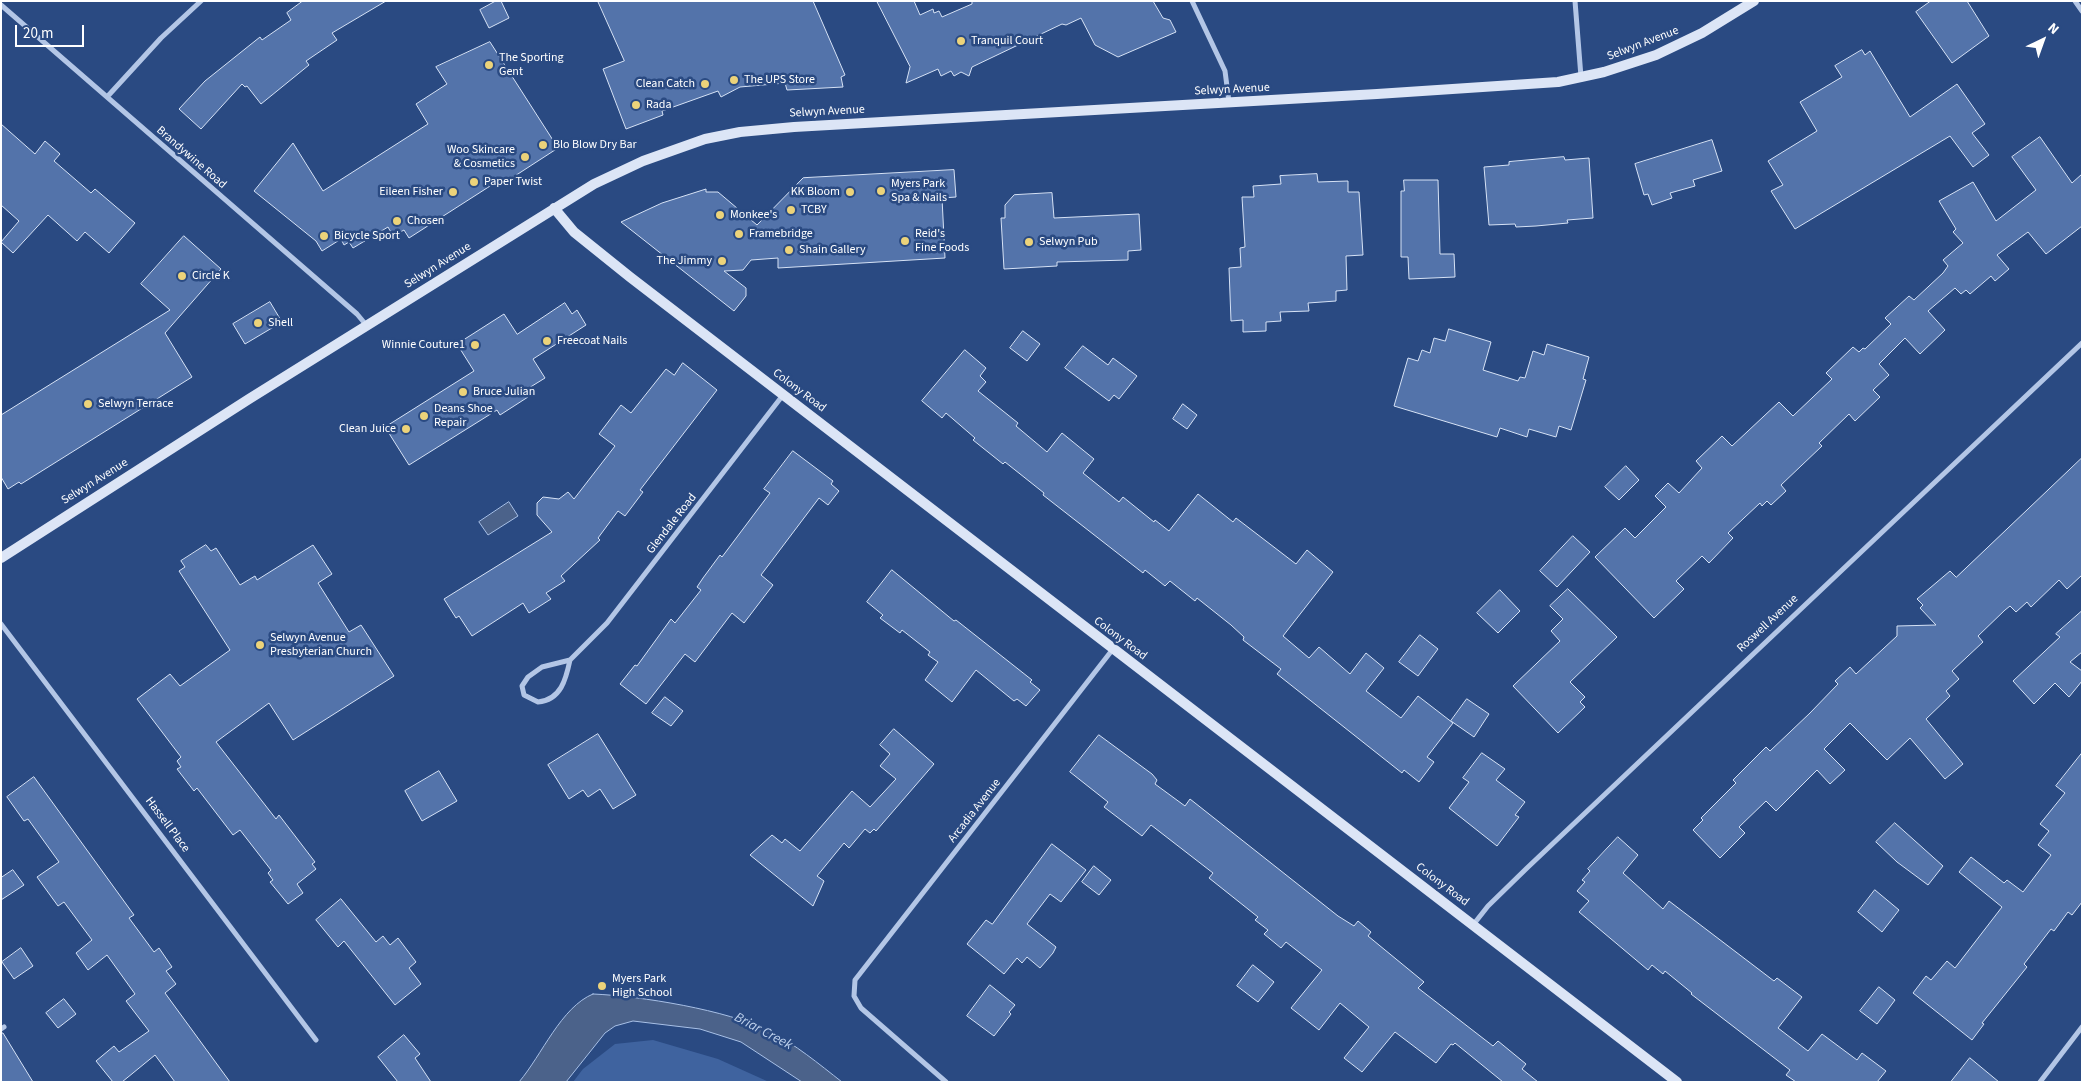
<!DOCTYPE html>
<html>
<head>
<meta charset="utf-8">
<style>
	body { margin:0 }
	#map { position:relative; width:2083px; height:1083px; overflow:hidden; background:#2a4a82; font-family:"Source Sans 3",sans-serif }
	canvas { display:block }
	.frame { position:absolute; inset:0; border:2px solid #fff; pointer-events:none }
	.north { position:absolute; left:2018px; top:15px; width:50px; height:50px; -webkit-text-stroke:4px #2a4a82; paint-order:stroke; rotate:42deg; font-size:14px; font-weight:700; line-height:20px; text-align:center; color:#fff }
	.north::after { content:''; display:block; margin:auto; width:18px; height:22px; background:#fff; clip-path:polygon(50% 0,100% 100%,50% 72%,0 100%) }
	.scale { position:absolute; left:15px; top:25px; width:69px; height:22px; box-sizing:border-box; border:2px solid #fff; border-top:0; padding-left:6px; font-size:15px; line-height:18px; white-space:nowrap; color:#fff; -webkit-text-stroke:4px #2a4a82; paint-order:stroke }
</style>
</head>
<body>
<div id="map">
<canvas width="2083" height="1083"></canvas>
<div class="frame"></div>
<div class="north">N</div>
<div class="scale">20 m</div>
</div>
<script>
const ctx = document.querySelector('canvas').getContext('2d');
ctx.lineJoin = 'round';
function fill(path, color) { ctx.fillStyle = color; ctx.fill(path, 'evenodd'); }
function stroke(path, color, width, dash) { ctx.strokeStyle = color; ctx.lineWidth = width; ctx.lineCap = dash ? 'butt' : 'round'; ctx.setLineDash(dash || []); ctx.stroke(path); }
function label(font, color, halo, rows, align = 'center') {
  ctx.font = font + ' "Source Sans 3",sans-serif'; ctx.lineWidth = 5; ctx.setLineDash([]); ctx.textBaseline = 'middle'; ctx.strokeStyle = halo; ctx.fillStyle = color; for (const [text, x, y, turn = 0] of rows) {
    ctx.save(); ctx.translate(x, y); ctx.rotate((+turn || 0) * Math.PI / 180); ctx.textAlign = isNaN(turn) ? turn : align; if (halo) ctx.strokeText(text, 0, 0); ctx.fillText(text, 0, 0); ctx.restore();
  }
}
fill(new Path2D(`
	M653,1040L718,1059L769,1082H573L583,1069L615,1044Z`), '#3f639f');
const water = new Path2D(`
	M509,502L518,516L488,535L479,522Z
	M593,994C641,996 727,1010 769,1031C795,1044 819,1064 842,1082H802L741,1042L700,1029L633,1021L615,1026L605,1033L566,1082H519C542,1055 561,1007 593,994Z`);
fill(water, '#4b628a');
stroke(water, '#a8c0e6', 1);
const building = new Path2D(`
	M303,1H386L332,33L337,40L306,61L309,65L261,104L247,86L245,87L242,84L201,129L179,109L205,81L260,37L262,40L291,20L287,13Z
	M496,1H501L509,18L489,28L480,10Z
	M598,1H813L845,75L841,77L843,87L787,90L785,83L740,87L721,97L718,91L662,111L663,115L626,129L603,69L624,61Z
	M877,1H914L920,15L933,9L934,13L939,11L942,17L972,4V1H1153L1163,18L1170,20L1176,32L1118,57L1095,45L1081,18L1066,25L1062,24L972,67L969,76L961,72L954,76L951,71L941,76L938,69L906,83L910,67Z
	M1931,1H1967L1989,36L1952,63L1916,12Z
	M490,42L558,148L504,183L501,179L409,238L404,230L393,236L388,227L353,248L349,242L344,245L341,239L322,251L316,241L254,191L293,143L323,191L428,124L416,104L447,84L436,67Z
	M1862,50L1865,55L1870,51L1910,117L1957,84L1985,124L1972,133L1989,155L1973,167L1950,136L1795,229L1771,191L1783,185L1768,161L1817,131L1800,102L1842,77L1835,66Z
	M1,124L35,154L45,141L60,154L54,161L91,193L95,189L135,223L109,253L85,232L77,241L48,215L13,253L1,242L19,221L1,205Z
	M2040,137L2072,183L2082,174V226L2046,254L2028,232L1997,255L2009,269L1995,281L1991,276L1970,294L1966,290L1961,294L1955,288L1928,311L1945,330L1920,354L1905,338L1879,364L1889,375L1873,390L1880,397L1855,421L1849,414L1819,443L1822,446L1781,485L1786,491L1771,505L1767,501L1762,506L1760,503L1728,533L1733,538L1709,563L1702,556L1676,581L1684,589L1654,618L1595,557L1625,528L1635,538L1666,507L1655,496L1668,483L1679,493L1702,468L1696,461L1722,436L1732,446L1779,402L1793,416L1832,379L1826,373L1853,347L1859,352L1863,348L1865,349L1891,324L1885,318L1909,296L1914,300L1943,273L1948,266L1943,260L1963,243L1953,232L1956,229L1939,201L1973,182L1996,221L2036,190L2012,157Z
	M1712,140L1722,171L1693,180L1695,186L1670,193L1672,198L1652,205L1648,194L1644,195L1635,164Z
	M1564,157L1565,160L1589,158L1593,218L1567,220L1568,223L1536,226L1516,227L1515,224L1489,225L1484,167L1509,165V162Z
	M954,170L956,197L942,198L945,258L778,268V258L751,260L743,270L724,271L746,288V296L734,311L621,222L662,203L706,189V192H718L757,225L803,178Z
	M1317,174L1318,182L1348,181V192H1359L1363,255L1346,256L1347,290L1336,291V301L1308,303L1309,311L1280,312L1281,321L1266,322V331L1243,332V320L1231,321L1229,268L1241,267L1240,248L1245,247L1242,197H1254L1253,186L1281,184L1280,176Z
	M1404,180H1438L1440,254H1454L1455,277L1409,279L1408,257H1401V191H1404Z
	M1052,193L1054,218L1139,214L1141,250L1128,251V260L1057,262V266L1004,269L1001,218H1005V205L1014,195Z
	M184,236L221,269L165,333L192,377L21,484L19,482L8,489L1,477V415L170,310L141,284Z
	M270,302L282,322L245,344L233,324Z
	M565,303L572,314L577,310L586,325L533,359L545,378L524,391L528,397L500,415L497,410L409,465L385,427L474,371L457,344L504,314L517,334Z
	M1449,329L1491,342L1483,370L1518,381L1520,377L1525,378L1533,351L1544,355L1547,344L1589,357L1583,379L1586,380L1571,430L1559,426L1556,437L1529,429L1527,437L1500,428L1497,437L1394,406L1408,358L1418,361L1422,350L1430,353L1434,338L1445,341Z
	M1023,331L1040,344L1027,361L1010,348Z
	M1083,346L1108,365L1113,358L1137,376L1119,399L1114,395L1109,401L1065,368Z
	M965,350L986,368L980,376L986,382L978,391L1018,423L1016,426L1047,452L1062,433L1094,459L1083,473L1119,502L1123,497L1154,522L1155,520L1169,531L1198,494L1233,522L1236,518L1296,564L1307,550L1333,572L1283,636L1309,658L1319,647L1350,674L1366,653L1384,668L1366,691L1401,718L1418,696L1453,723L1427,757L1434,762L1419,782L1404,770L1402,773L1277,674L1281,669L1243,640L1244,637L1231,625L1197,598L1195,601L1170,581L1165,586L1145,570L1143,573L1043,495L1044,493L1005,462L1003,464L973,440L975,438L946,413L942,418L922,401Z
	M683,363L717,390L640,490L643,492L625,516L618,511L598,538L600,540L561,576L565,581L546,593L551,599L529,613L523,603L472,636L459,616L456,618L444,599L552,532L537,515V503L543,497L559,499L568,492L574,499L615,446L599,434L621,405L631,413L666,369L674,375Z
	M1183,404L1197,415L1187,429L1173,419Z
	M793,451L833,481L831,484L839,491L828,505L819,498L761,575L773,585L744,623L732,613L695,662L685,654L646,704L620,684L635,665L637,666L671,619L675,623L701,590L697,587L703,578L720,555L722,557L770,493L764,489Z
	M2082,458V575L2067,589L2059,580L2031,607L2027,602L2016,612L2010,606L2005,610L1978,636L1983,642L1952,671L1959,679L1946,691L1950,696L1926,719L1963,764L1945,779L1910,738L1887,760L1850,723L1824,749L1845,770L1830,784L1817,770L1776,811L1766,801L1739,827L1745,833L1720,858L1693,830L1703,820L1701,818L1736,783L1733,780L1766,747L1770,751L1810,713L1838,684L1835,681L1850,667L1856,674L1897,636V626L1936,625L1920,608L1923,605L1917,599L1950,571L1956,577Z
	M1626,466L1639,480L1619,500L1605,487Z
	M1573,536L1590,552L1557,587L1540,571Z
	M206,545L211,551L216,548L240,585L255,576L257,580L313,545L332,574L318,583L349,632L361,625L394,676L293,740L269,703L216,742L276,819L279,815L315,862L312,864L316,869L297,884L303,893L288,904L270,882L273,880L268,873L271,870L240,830L233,835L197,788L194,791L177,769L181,767L177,761L181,757L137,699L170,674L180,686L230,650L179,571L185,567L181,561Z
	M892,570L954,621L956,620L1032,680L1030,682L1040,690L1026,706L1017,699L1014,701L976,670L952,702L925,680L938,662L928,655L930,652L902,630L900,633L880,618L883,615L867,602Z
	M1568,589L1617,637L1570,682L1585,697L1580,702L1585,707L1558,733L1513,686L1560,641L1551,631L1563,619L1550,606Z
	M1500,590L1520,611L1498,633L1477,613Z
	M2082,611V652L2070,662L2082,671V681L2069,697L2055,683L2034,704L2013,681L2060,637L2056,634Z
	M1420,635L1438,649L1418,676L1399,662Z
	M665,697L683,711L671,726L652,713Z
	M1467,699L1489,714L1474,737L1451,721Z
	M894,729L934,764L876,831L874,829L870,833L865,829L849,848L844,843L817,876L824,881L813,906L750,855L772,835L782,843L785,839L800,851L852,791L870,807L896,779L880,766L890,754L880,745Z
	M598,734L636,795L613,809L600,789L588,797L583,790L569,799L548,765Z
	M1099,735L1152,774L1157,780L1155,784L1185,806L1190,799L1338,916L1354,926L1358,921L1371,932L1368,936L1424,982L1418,988L1493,1046L1498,1041L1526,1064L1522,1069L1538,1082H1503L1455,1043L1453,1045L1451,1044L1436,1063L1395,1032L1362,1072L1344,1058L1369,1027L1340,1003L1319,1030L1291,1008L1322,970L1286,942L1281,948L1264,934L1268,930L1255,920L1258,917L1209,878L1213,873L1151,825L1142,836L1104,807L1108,802L1070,772Z
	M1482,753L1505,769L1496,780L1525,802L1515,815L1519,817L1497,846L1449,808L1469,782L1463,778Z
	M2082,753V902L2072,915L2068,912L2054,931L2051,929L2024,964L2027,967L1982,1023L1984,1024L1972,1040L1913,993L1926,976L1931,980L1947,961L1955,968L2002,907L1959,872L1971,857L2004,883L2007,880L2023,892L2051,855L2038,845L2049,831L2040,824L2065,793L2056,786Z
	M439,771L457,801L422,821L405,791Z
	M34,777L134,915L129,918L154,952L159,948L172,967L166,971L176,984L165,993L230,1082H175L155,1055L122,1082H113L96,1061L114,1046L119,1052L149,1031L126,1001L135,994L107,955L88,970L76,953L92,940L64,902L58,906L37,877L59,862L28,819L24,821L7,797Z
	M1895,823L1943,866L1928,885L1897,862L1876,842Z
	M1618,837L1638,855L1623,873L1663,909L1669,901L1774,981L1777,978L1802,997L1778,1028L1808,1051L1822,1034L1857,1060L1862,1053L1886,1071L1877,1082H1796L1786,1075L1790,1070L1691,994L1692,993L1665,971L1663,974L1652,965L1648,970L1579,912L1589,901L1577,891L1585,882L1582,880L1590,871L1588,869Z
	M1052,844L1086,870L1061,902L1050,894L1027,924L1056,947L1053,953L1040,968L1027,957L1022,963L1017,958L1004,974L967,944L986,920L992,924Z
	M1094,866L1111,880L1099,895L1082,882Z
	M13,870L24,885L1,900V878Z
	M1875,890L1899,910L1882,932L1858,912Z
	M341,899L376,942L383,936L390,945L398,938L416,962L409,968L421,984L395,1005L344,941L338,947L316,920Z
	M21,948L33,966L14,979L2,962Z
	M1253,965L1274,982L1258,1002L1237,986Z
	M990,985L1015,1005L1009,1012L1011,1014L994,1036L967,1016Z
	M1879,987L1895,1000L1877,1024L1860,1011Z
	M64,999L76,1014L58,1028L46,1013Z
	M1,1033H3L33,1082H1Z
	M404,1035L420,1054L415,1058L431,1082H398L378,1057Z
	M1970,1058L1999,1082H1951Z`);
fill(building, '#5373aa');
stroke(building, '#d6e2f5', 1);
stroke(new Path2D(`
	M1192,1L1225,71L1229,102
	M1575,1L1581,77
	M2075,1L2082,11
	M1,5L357,314L367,326
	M107,97L161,38L201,1
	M1,624L316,1040
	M570,660C566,679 561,700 538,702L524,695L522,686L528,677L542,667L570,660L607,623L783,395
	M1473,925L1488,906L1527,868L2082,343
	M1,1029L4,1027
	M946,1082L861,1008L854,996L855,980L1113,649
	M2040,1082L2082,1027`), '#b3c6e6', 5);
stroke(new Path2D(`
	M554,208L574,232L630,277L1677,1082
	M1,558L249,399L594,184L643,161L705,139L740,132L794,127L1377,94L1558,82L1604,72L1656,55L1702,33L1754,1`), '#dce5f6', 10);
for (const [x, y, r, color] of [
	[961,41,5,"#ecd37a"],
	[489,65,5,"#ecd37a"],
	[734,80,5,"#ecd37a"],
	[705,84,5,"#ecd37a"],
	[636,105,5,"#ecd37a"],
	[543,145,5,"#ecd37a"],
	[525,157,5,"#ecd37a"],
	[474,182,5,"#ecd37a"],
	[881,191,5,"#ecd37a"],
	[453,192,5,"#ecd37a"],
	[850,192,5,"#ecd37a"],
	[791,210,5,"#ecd37a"],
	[720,215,5,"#ecd37a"],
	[397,221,5,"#ecd37a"],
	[739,234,5,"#ecd37a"],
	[324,236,5,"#ecd37a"],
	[905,241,5,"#ecd37a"],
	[1029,242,5,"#ecd37a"],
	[789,250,5,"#ecd37a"],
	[722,261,5,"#ecd37a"],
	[182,276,5,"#ecd37a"],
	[258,323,5,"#ecd37a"],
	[547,341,5,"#ecd37a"],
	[475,345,5,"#ecd37a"],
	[463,392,5,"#ecd37a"],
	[88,404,5,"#ecd37a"],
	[424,416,5,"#ecd37a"],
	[406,429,5,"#ecd37a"],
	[260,645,5,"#ecd37a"],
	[602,986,5,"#ecd37a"]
]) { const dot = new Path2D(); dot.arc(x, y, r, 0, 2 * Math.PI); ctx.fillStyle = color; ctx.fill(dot); stroke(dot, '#2a4a82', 2); }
label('12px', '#fff', '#2a4a82', [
	["Tranquil Court",971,41],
	["The Sporting",499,58],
	["Gent",499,72],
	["The UPS Store",744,80],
	["Clean Catch",695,84,"right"],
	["Rada",646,105],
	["Blo Blow Dry Bar",553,145],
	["Woo Skincare",515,150,"right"],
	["& Cosmetics",515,164,"right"],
	["Paper Twist",484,182],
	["Myers Park",891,184],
	["Spa & Nails",891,198],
	["Eileen Fisher",443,192,"right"],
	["KK Bloom",840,192,"right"],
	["TCBY",801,210],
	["Monkee's",730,215],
	["Chosen",407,221],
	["Framebridge",749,234],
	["Reid's",915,234],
	["Fine Foods",915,248],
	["Bicycle Sport",334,236],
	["Selwyn Pub",1039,242],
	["Shain Gallery",799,250],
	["The Jimmy",712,261,"right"],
	["Circle K",192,276],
	["Shell",268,323],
	["Freecoat Nails",557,341],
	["Winnie Couture1",465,345,"right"],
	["Bruce Julian",473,392],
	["Selwyn Terrace",98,404],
	["Deans Shoe",434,409],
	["Repair",434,423],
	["Clean Juice",396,429,"right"],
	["Selwyn Avenue",270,638],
	["Presbyterian Church",270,652],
	["Myers Park",612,979],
	["High School",612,993]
], 'left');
label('12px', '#fff', '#2a4a82', [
	["Selwyn Avenue",1643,44,-21],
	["Selwyn Avenue",1232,90,-3],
	["Selwyn Avenue",827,112,-3],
	["Brandywine Road",191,158,41],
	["Selwyn Avenue",438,266,-32],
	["Colony Road",799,391,37],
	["Selwyn Avenue",95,482,-32],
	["Glendale Road",672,524,-52],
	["Roswell Avenue",1768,624,-43],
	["Colony Road",1120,639,37],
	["Arcadia Avenue",975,811,-52],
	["Hassell Place",167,825,53],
	["Colony Road",1442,885,37]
]);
label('italic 14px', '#bed1ed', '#2a4a82', [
	["Briar Creek",763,1032,28]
]);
</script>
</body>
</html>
